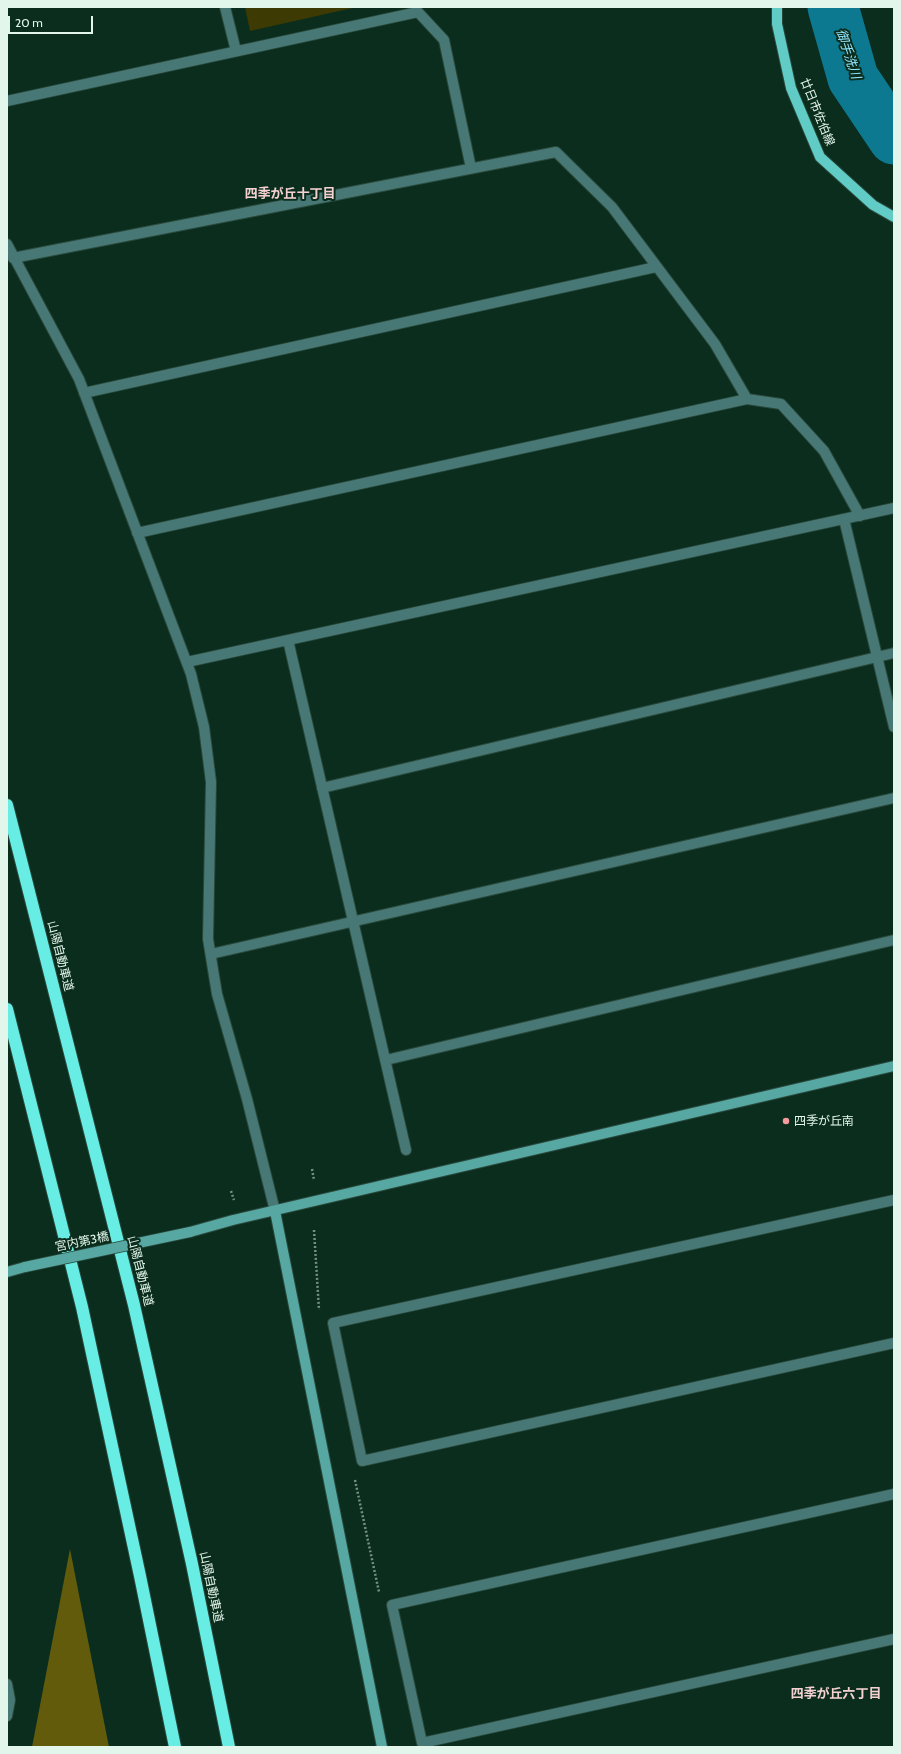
<!DOCTYPE html>
<html>
<head>
<meta charset="utf-8">
<style>
	body { margin:0 }
	#map { position:relative; width:901px; height:1754px; overflow:hidden; background:#0b2d1e; font-family:Cabin,sans-serif }
	canvas { display:block }
	.frame { position:absolute; inset:0; border:8px solid #e3f6ec; pointer-events:none }
	.scale { position:absolute; left:8px; top:16px; width:85px; height:18px; box-sizing:border-box; border:2px solid #e3f6ec; border-top:0; padding-left:5px; font-size:12px; line-height:14px; white-space:nowrap; color:#e3f6ec; -webkit-text-stroke:3px #0b2d1e; paint-order:stroke }
</style>
</head>
<body>
<div id="map">
<canvas width="901" height="1754"></canvas>
<div class="frame"></div>
<div class="scale">20 m</div>
</div>
<script>
const ctx = document.querySelector('canvas').getContext('2d');
ctx.lineJoin = 'round';
function fill(path, color) { ctx.fillStyle = color; ctx.fill(path, 'evenodd'); }
function stroke(path, color, width, dash) { ctx.strokeStyle = color; ctx.lineWidth = width; ctx.lineCap = dash ? 'butt' : 'round'; ctx.setLineDash(dash || []); ctx.stroke(path); }
function label(font, color, halo, rows, align = 'center') {
  ctx.font = font + ' Cabin,"Noto Sans JP",sans-serif'; ctx.lineWidth = 4; ctx.setLineDash([]); ctx.textBaseline = 'middle'; ctx.strokeStyle = halo; ctx.fillStyle = color; for (const [text, x, y, turn = 0] of rows) {
    ctx.save(); ctx.translate(x, y); ctx.rotate((+turn || 0) * Math.PI / 180); ctx.textAlign = isNaN(turn) ? turn : align; if (halo) ctx.strokeText(text, 0, 0); ctx.fillText(text, 0, 0); ctx.restore();
  }
}
fill(new Path2D(`
	M245,7H357L250,31Z`), '#3e3a03');
fill(new Path2D(`
	M70,1549L109,1747H32Z`), '#615b0b');
stroke(new Path2D(`
	M833,7L853,78L894,139`), '#0c7991', 51);
const street = new Path2D(`
	M225,7L236,51
	M7,101L418,12L444,40L471,168
	M7,244L79,379L191,674L204,727L211,782L208,939L217,994L247,1099L275,1211
	M13,258L556,152L612,207L715,344L747,399L781,404L824,451L860,516
	M84,393L656,267
	M844,519L894,727
	M137,533L747,399
	M288,640L406,1150
	M187,662L894,508
	M322,788L894,653
	M211,954L894,798
	M386,1060L894,940
	M894,1200L333,1323L362,1461L894,1343
	M894,1494L392,1605L422,1743L894,1639
	M7,1684L10,1700L7,1716`);
const secondary = new Path2D(`
	M275,1211L382,1747
	M190,1232L233,1220L894,1066
	M7,1272L25,1267`);
const primary = new Path2D(`
	M777,7V24L791,88L820,157L873,205L894,217`);
const highway = new Path2D(`
	M7,805L134,1305L192,1564L229,1747
	M7,1009L82,1307L140,1576L175,1747`);
stroke(street, '#29493b', 12);
stroke(secondary, '#29493b', 12);
stroke(primary, '#29493b', 12);
stroke(highway, '#29493b', 14);
stroke(new Path2D(`
	M312,1169L314,1180
	M231,1191L234,1200
	M314,1230L319,1310
	M355,1480L379,1592`), '#759083', 2.5, [2, 2]);
stroke(street, '#487875', 10);
stroke(secondary, '#57a7a2', 10);
stroke(primary, '#60ccc5', 10);
stroke(highway, '#68ede5', 12);
const secondaryBridge = new Path2D(`
	M25,1267L190,1232`);
stroke(secondaryBridge, '#29493b', 12, []);
stroke(secondaryBridge, '#57a7a2', 10);
for (const [x, y, r, color] of [
	[786,1121,4,"#f59b9c"]
]) { const dot = new Path2D(); dot.arc(x, y, r, 0, 2 * Math.PI); ctx.fillStyle = color; ctx.fill(dot); stroke(dot, '#0b2d1e', 1.5); }
label('12px', '#e3f6ec', '#0b2d1e', [
	["廿日市佐伯線",817,112,68],
	["山陽自動車道",60,956,76],
	["宮内第3橋",82,1242,-12],
	["山陽自動車道",140,1271,76],
	["山陽自動車道",211,1587,78]
]);
label('12px', '#e3f6ec', '#0b2d1e', [
	["四季が丘南",794,1121]
], 'left');
label('italic 13px', '#91e4fd', '#0b2d1e', [
	["御手洗川",848,54,72]
]);
label('bold 13px', '#f5d2d1', '#0b2d1e', [
	["四季が丘十丁目",290,194],
	["四季が丘六丁目",836,1694]
]);
</script>
</body>
</html>
